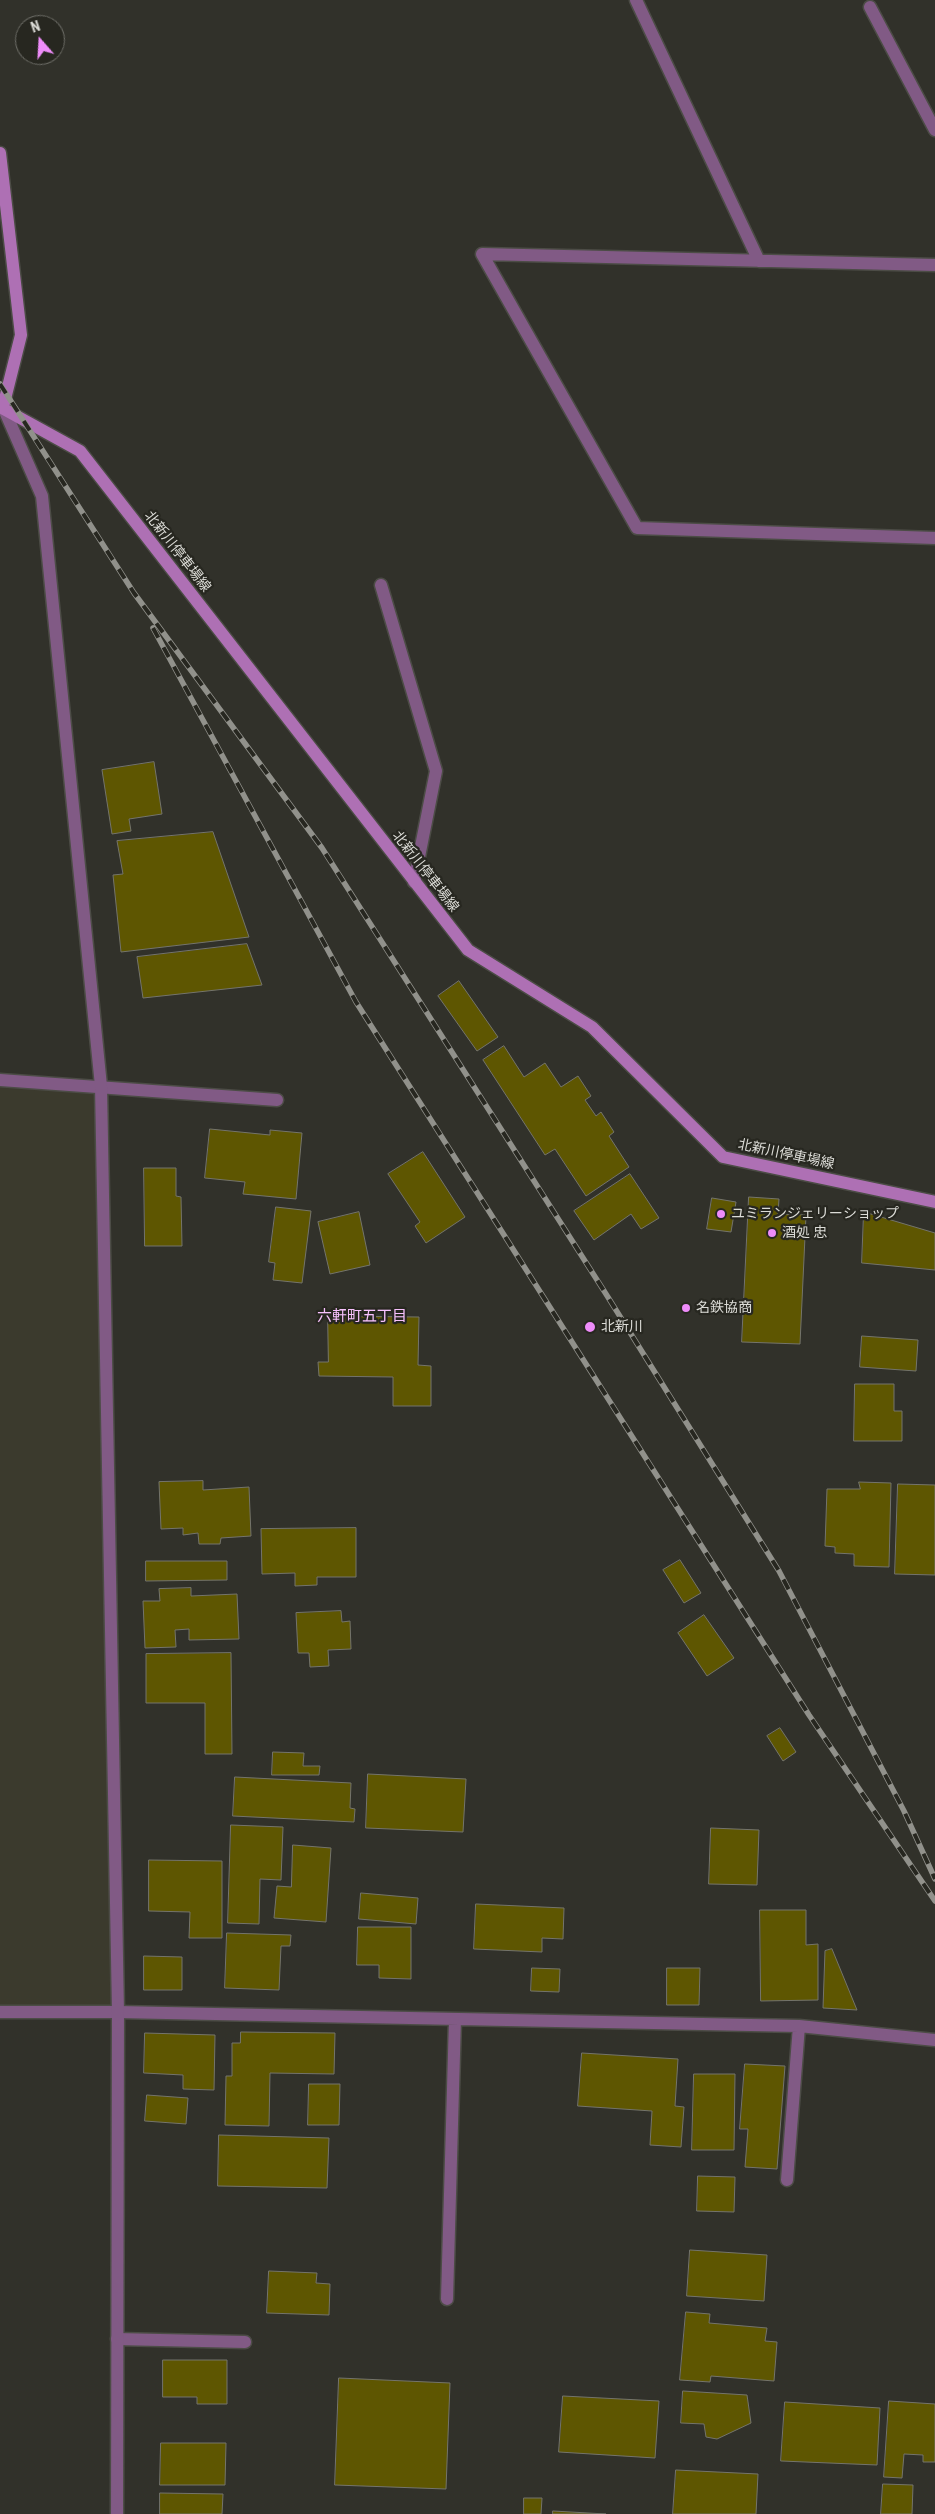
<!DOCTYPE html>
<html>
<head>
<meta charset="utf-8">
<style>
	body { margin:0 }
	#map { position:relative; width:935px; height:2514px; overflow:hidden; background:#31312a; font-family:"Roboto Condensed",sans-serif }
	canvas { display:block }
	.north { position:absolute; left:15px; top:15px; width:50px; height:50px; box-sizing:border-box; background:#272720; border:1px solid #6f6f69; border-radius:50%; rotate:341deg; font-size:14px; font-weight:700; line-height:20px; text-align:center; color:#dcdcd7 }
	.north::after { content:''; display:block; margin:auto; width:18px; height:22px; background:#ee8cf9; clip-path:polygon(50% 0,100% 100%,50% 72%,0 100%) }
</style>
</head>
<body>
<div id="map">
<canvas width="935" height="2514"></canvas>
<div class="north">N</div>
</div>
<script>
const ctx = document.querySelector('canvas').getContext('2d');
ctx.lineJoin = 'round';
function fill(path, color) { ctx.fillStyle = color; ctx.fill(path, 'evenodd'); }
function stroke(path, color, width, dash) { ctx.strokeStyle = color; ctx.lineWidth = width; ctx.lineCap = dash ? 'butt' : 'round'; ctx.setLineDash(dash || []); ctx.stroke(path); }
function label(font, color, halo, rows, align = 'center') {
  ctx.font = font + ' "Roboto Condensed","Noto Sans JP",sans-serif'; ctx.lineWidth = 4.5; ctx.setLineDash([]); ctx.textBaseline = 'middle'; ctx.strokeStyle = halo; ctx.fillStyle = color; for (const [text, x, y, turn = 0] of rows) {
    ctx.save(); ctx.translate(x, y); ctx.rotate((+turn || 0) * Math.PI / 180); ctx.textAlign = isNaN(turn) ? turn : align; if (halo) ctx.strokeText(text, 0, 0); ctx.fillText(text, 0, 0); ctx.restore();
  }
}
fill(new Path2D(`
	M0,1080L101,1086L118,2012L0,2011Z`), '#3b3a2d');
const building = new Path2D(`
	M154,762L162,814L129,819L131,831L112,834L102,770Z
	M213,832L249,937L121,952L113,875L123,874L117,841Z
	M247,944L262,985L143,998L137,957Z
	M459,981L498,1037L477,1051L438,996Z
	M504,1046L524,1077L545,1063L561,1087L578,1076L591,1096L585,1100L596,1116L601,1112L614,1132L609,1136L629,1167L586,1196L555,1149L545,1155L483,1060Z
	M210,1129L270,1135V1130L302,1133L296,1199L243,1194L245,1182L205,1178Z
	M423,1152L465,1217L426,1243L415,1226L420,1222L388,1174Z
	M144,1168H176V1196L181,1197L182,1246H145Z
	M630,1174L659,1218L641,1229L631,1214L594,1240L574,1211Z
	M749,1197L779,1199L778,1214L806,1215L800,1344L742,1342Z
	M712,1198L736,1202L731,1232L707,1229Z
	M276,1207L311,1211L302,1283L273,1280L275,1263L269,1262Z
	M359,1212L370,1265L330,1274L318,1222Z
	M864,1212L935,1233V1270L862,1263Z
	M328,1316L419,1317L418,1365L431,1366V1406H393V1377L319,1376L318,1362H328Z
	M862,1336L918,1340L916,1371L860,1367Z
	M855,1384H894V1411H902V1441H854Z
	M203,1481V1490L249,1487L251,1536L221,1538L220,1544H199L198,1533L183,1535V1528L161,1529L159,1482Z
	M859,1482L891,1483L889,1567L854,1566V1554L835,1553V1547L825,1546L827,1489H860Z
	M898,1484L935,1485V1575L895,1574Z
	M356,1528V1577H317V1585L295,1586V1573L262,1574L261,1529Z
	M680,1560L701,1593L684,1603L663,1570Z
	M146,1561H227V1580L146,1581Z
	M191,1588V1596L237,1594L239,1639L189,1640V1629L175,1630L176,1647L145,1648L143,1601H160L159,1589Z
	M341,1611L342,1622L350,1621L351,1649L328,1650L329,1666L310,1667L309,1653H298L296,1613Z
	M704,1615L734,1658L707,1676L678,1633Z
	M231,1653L232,1754H205V1703H146V1654Z
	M780,1728L796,1752L783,1761L767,1736Z
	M273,1752L304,1753L303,1766H320L319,1775H272Z
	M368,1774L466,1779L463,1832L366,1828Z
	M235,1777L351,1783L350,1808L355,1809L354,1822L233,1816Z
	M231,1825L283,1827L281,1880L260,1879L259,1924L228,1923Z
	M711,1828L759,1830L757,1885L709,1884Z
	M293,1845L331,1848L326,1922L274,1918L277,1886L291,1887Z
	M149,1860L222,1861V1938H189L190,1912L149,1911Z
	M361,1893L418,1898L416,1924L359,1919Z
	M476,1904L564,1908L563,1939L542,1938V1952L474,1949Z
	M760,1910H806V1945L818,1944V2000L761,2001Z
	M358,1927H411V1979L379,1978V1965H357Z
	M227,1933L291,1935L290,1946H281L279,1990L225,1988Z
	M832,1949L857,2010L823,2008L825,1951Z
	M144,1956L182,1957V1990H144Z
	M532,1968L560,1969L559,1992L531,1991Z
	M667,1968H700L699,2005H667Z
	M241,2032L335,2033L334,2074L270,2073L269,2126L225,2125L226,2076H232V2043H240Z
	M145,2033L215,2035L214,2090L183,2089V2075L144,2073Z
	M582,2053L678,2059L675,2106L684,2107L681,2147L650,2145L652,2111L578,2106Z
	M745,2064L785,2066L777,2169L745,2167L748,2129H740Z
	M694,2074H735L734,2150H692Z
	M309,2084H340L339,2125H308Z
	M147,2095L188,2098L186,2124L145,2121Z
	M219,2135L329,2138L327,2188L218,2186Z
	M698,2176L735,2177L734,2212L697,2211Z
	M690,2250L767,2255L764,2301L687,2296Z
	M269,2271L317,2273L316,2283L330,2284L329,2315L267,2313Z
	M686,2312L710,2314L709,2323L767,2328L765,2341L777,2342L774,2381L711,2376L710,2382L680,2380Z
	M163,2360H227V2404H197V2397H163Z
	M339,2378L450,2383L446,2489L335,2485Z
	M683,2391L747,2395L751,2423L717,2439L706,2437L704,2424L681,2423Z
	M563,2396L659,2401L655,2458L559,2452Z
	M889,2401L935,2404V2462H923V2455L904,2454L902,2478L884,2477Z
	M785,2402L880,2408L877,2465L781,2461Z
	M161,2443H226L225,2485H160Z
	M676,2470L758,2474L756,2514H673Z
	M883,2484L913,2485L912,2514H881Z
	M160,2493L223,2494L222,2514H160Z
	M524,2498H542L541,2514H524Z
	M553,2511L606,2514H553Z`);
fill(building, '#5e5601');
stroke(building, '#74746c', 1);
const minor = new Path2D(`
	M636,0L759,261
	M870,7L935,130
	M935,265L482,254L637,528L935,538
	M381,585L436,771L414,882
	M0,1080L277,1100
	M0,2012H118L799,2026L935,2040
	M787,2180L799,2026
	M447,2299L455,2019
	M117,2339L245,2342`);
const tertiary = new Path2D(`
	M3,407L42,496L101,1086L118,2012L117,2514`);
const secondary = new Path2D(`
	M0,153L21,335L3,407
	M0,407L80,451L468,950L592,1027L723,1157L935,1202`);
stroke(minor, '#4c4c46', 15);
stroke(tertiary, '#4c4c46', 15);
stroke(secondary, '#4c4c46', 15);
stroke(minor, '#815a85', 12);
stroke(tertiary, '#815a85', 12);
stroke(secondary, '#ae70b4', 12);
const rail = new Path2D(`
	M0,384L134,593L322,848L606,1294L779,1571L904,1811L935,1879
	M153,628L356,1002L809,1715L935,1901`);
stroke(rail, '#91918b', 5.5);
stroke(rail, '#272720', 4, [11]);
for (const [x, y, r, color] of [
	[721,1214,5,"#ee8cf9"],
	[772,1233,5,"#ee8cf9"],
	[686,1308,5,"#ee8cf9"],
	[590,1327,6,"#ee8cf9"]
]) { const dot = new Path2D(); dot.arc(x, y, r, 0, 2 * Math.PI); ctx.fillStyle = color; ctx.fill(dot); stroke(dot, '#272720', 2); }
label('14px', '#dcdcd7', '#272720', [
	["北新川停車場線",177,552,52],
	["北新川停車場線",425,872,52],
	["北新川停車場線",786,1155,12]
]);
label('14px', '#dcdcd7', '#272720', [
	["ユミランジェリーショップ",731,1214],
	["酒処 忠",782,1233],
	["名鉄協商",696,1308],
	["北新川",601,1327]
], 'left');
label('15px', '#f8c2fe', '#272720', [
	["六軒町五丁目",362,1317]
]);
</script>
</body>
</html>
